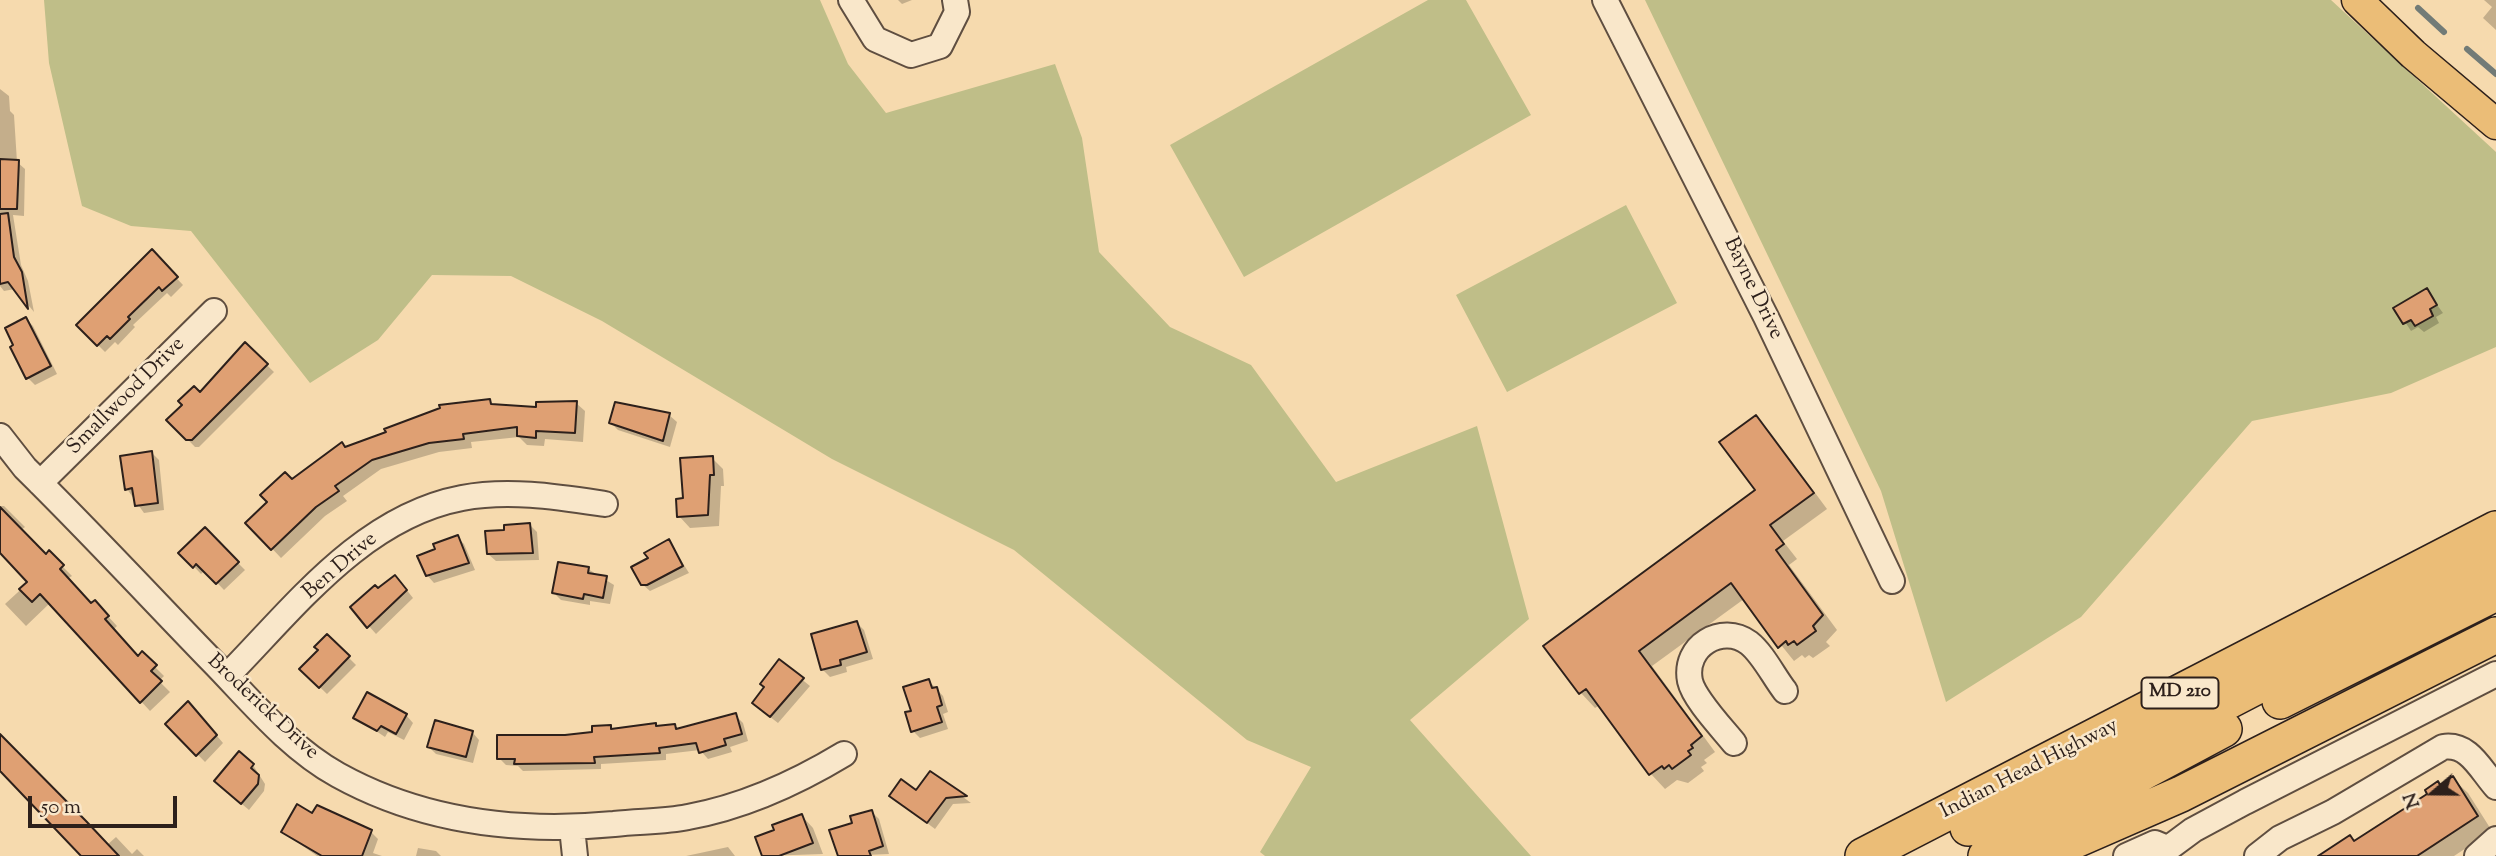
<!DOCTYPE html>
<html>
<head>
<meta charset="utf-8">
<style>
	body { margin:0 }
	#map { position:relative; width:2496px; height:856px; overflow:hidden; background:#f6daae; font-family:"Sorts Mill Goudy",serif }
	canvas { display:block }
	.north { position:absolute; left:2398px; top:758px; width:70px; height:70px; -webkit-text-stroke:5px #f9e7ca; paint-order:stroke; rotate:250deg; font-size:19px; font-weight:700; line-height:28px; text-align:center; color:#2d201b }
	.north::after { content:''; display:block; margin:auto; width:24px; height:32px; background:#2d201b; clip-path:polygon(50% 0,100% 100%,50% 72%,0 100%) }
	.scale { position:absolute; left:28px; top:796px; width:149px; height:32px; box-sizing:border-box; border:4px solid #2d201b; border-top:0; padding-left:9px; font-size:21px; line-height:24px; white-space:nowrap; color:#2d201b; -webkit-text-stroke:5px #f9e7ca; paint-order:stroke }
</style>
</head>
<body>
<div id="map">
<canvas width="2496" height="856"></canvas>
<div class="north">N</div>
<div class="scale">50 m</div>
</div>
<script>
const ctx = document.querySelector('canvas').getContext('2d');
ctx.lineJoin = 'round';
function fill(path, color) { ctx.fillStyle = color; ctx.fill(path, 'evenodd'); }
function stroke(path, color, width, dash) { ctx.strokeStyle = color; ctx.lineWidth = width; ctx.lineCap = dash ? 'butt' : 'round'; ctx.setLineDash(dash || []); ctx.stroke(path); }
function label(font, color, halo, rows, align = 'center') {
  ctx.font = font + ' "Sorts Mill Goudy",serif'; ctx.lineWidth = 5; ctx.setLineDash([]); ctx.textBaseline = 'middle'; ctx.strokeStyle = halo; ctx.fillStyle = color; for (const [text, x, y, turn = 0] of rows) {
    ctx.save(); ctx.translate(x, y); ctx.rotate((+turn || 0) * Math.PI / 180); ctx.textAlign = isNaN(turn) ? turn : align; if (halo) ctx.strokeText(text, 0, 0); ctx.fillText(text, 0, 0); ctx.restore();
  }
}
fill(new Path2D(`
	M44,0H820L848,64L886,113L1055,64L1082,138L1099,252L1170,327L1251,365L1336,482L1477,426L1529,619L1410,720L1531,856H1265L1260,852L1311,767L1247,740L1014,550L832,459L602,321L511,276L432,275L378,340L310,383L191,231L131,226L82,206L49,63Z
	M1428,0H1466L1531,115L1244,277L1170,145Z
	M1645,0H2331L2496,152V347L2391,393L2252,421L2081,617L1946,702L1881,491Z
	M1626,205L1677,303L1507,392L1456,295Z`), '#bfbe88');
fill(new Path2D(`
	M898,0H912L902,4Z
	M2484,0H2496V30L2483,18L2492,7Z
	M0,89L9,96L10,111L14,115L17,162L25,169L24,216L13,215L21,265L28,281L34,312L15,289L4,291L0,286Z
	M152,252L183,285L171,297L167,293L133,325L135,327L118,345L115,342L105,352L78,325Z
	M2426,290L2443,313L2436,317L2439,323L2424,332L2418,327L2411,331L2396,308Z
	M26,319L33,326L57,374L35,385L28,378Z
	M245,344L274,372L199,447H195L169,420L201,395Z
	M490,401L496,406L538,409L576,403L585,411L583,442L545,439L544,446L527,445L519,437L471,442L472,448L439,452L381,469L343,496L347,501L325,516L281,558L248,523L292,482L346,448Z
	M669,415L677,422L670,447L618,430L611,423Z
	M1756,417L1770,432L1827,509L1783,541L1797,559L1789,565L1837,630L1826,642L1830,646L1813,658L1809,655L1805,658L1802,655L1794,661L1744,599L1652,666L1715,752L1704,760L1707,763L1701,767L1704,771L1688,783L1677,780L1665,789L1651,774L1600,705L1595,708L1581,693L1546,646L1757,490Z
	M152,453L159,460L164,510L144,513L127,489Z
	M712,458L723,469L724,486H721L719,526L690,528L679,516L685,500Z
	M0,506H4L25,527L21,530L46,556L49,553L72,576L67,579L92,605L104,612L117,626L113,630L138,658L142,654L164,676L159,681L170,692L150,711L50,603L26,626L5,604L29,582L0,551Z
	M530,525L537,532L539,560L496,561L488,554L506,531Z
	M205,530L245,570L224,590L205,570L201,574L181,553Z
	M457,537L464,544L475,570L434,583L427,575L437,550Z
	M669,541L689,573L650,591L642,584L650,559Z
	M588,569L614,585L610,604L590,601V605L561,600L554,593Z
	M402,584L413,598L376,634L352,607Z
	M857,623L864,630L873,659L846,667L847,672L830,677L822,669Z
	M327,636L356,665L327,694L301,669L320,650Z
	M779,661L810,686L778,723L761,710Z
	M929,681L943,696L948,712L943,714L948,729L920,738L913,731V712Z
	M195,710L223,743L205,762L168,724Z
	M406,715L413,723L404,740L388,732L385,737L355,717Z
	M735,715L743,723L748,741L730,747L732,752L708,759L700,750L666,754V760L601,764V769L523,771L518,766L506,765L499,758L610,727L614,731L675,726L679,730Z
	M472,732L479,740L473,763L436,754L429,747Z
	M0,733L107,845L116,837L132,854L137,849L144,856H87L0,767Z
	M253,765L265,784L264,791L249,810L223,788Z
	M931,773L971,803L953,804L935,829L891,796L916,792Z
	M2453,779L2468,793L2492,831L2454,856H2321L2355,842Z
	M872,812L879,819L889,854L840,856L855,824Z
	M313,816L371,832L378,839L373,853L382,856H317L283,832Z
	M802,816L813,828L823,854L764,856L776,831Z
	M728,847L735,856H686Z
	M418,848L436,851L441,856H416Z`), '#0003');
stroke(new Path2D(`
	M2418,8L2444,32
	M2467,49L2496,74`), '#727b77', 6);
const building = new Path2D(`
	M0,159L19,160L17,209H0Z
	M8,213L14,257L22,272L28,309L8,282L0,284V214Z
	M152,249L178,277L162,291L159,287L128,317L130,319L110,339L107,336L97,346L76,325Z
	M2427,288L2437,305L2430,309L2433,316L2415,326L2411,320L2403,324L2393,308Z
	M26,317L51,366L26,379L10,347L13,345L5,328Z
	M245,342L268,364L192,440H186L166,420L182,405L178,401L194,386L200,392Z
	M490,399L491,404L536,407V402L577,401L575,433L536,431V438L517,436V427L463,434L464,439L429,443L372,460L335,486L339,491L316,507L271,550L245,523L267,502L260,495L285,472L292,479L342,442L345,447L386,432L384,429L440,408L439,405Z
	M615,402L670,413L663,441L609,423Z
	M1756,415L1814,493L1770,525L1784,544L1776,550L1823,615L1813,626L1816,631L1797,645L1794,641L1788,645L1786,641L1778,648L1731,583L1639,651L1702,736L1691,745L1693,748L1688,751L1691,755L1672,769L1669,765L1664,769L1662,766L1649,775L1586,689L1579,694L1543,646L1755,490L1719,442Z
	M152,451L158,503L135,506L132,488L125,490L120,456Z
	M713,456L714,475H710L708,515L677,517L676,499L683,498L680,458Z
	M0,507L46,554L49,550L64,565L60,569L91,603L95,600L109,616L105,619L138,656L142,651L157,665L151,671L162,681L140,703L40,594L32,602L19,589L27,582L0,553Z
	M530,523L533,553L487,554L485,531L504,530V525Z
	M205,527L239,562L216,584L196,564L193,568L178,553Z
	M458,535L469,563L426,576L417,556L435,549L433,544Z
	M669,539L683,566L647,585H641L631,567L648,558L644,553Z
	M558,562L589,567L588,573L607,576L603,598L584,594L583,599L552,593Z
	M395,575L407,590L367,628L350,607L375,585L378,588Z
	M857,621L867,652L840,660L841,665L821,670L811,634Z
	M327,634L350,656L319,688L299,669L318,650L314,647Z
	M779,659L804,678L770,717L752,703L764,687L760,684Z
	M929,679L932,688L937,687L942,705L937,707L942,722L911,732L905,712L911,711L903,687Z
	M367,692L407,714L396,734L381,726L377,731L353,718Z
	M188,701L217,735L196,756L165,724Z
	M736,713L742,734L724,739L726,745L699,753L696,743L659,748L660,753L594,757L595,763L514,764L515,759H497V735H565L592,732V726L611,725V729L656,723V726L675,724L676,729Z
	M435,720L473,731L466,757L427,747Z
	M0,734L86,821L119,856H81L0,771Z
	M239,751L254,764L251,768L259,775L258,784L241,804L214,781Z
	M930,771L967,796L946,798L927,823L889,796L901,779L916,790Z
	M2453,776L2478,816L2417,856H2318L2350,835L2354,841L2427,794L2425,790L2438,781L2440,785Z
	M297,804L312,813L317,805L372,830L362,856H322L281,832Z
	M872,810L883,846L869,851L871,856H838L829,830L852,823L850,816Z
	M802,814L813,843L779,856H762L755,837L774,830L772,825Z`);
fill(building, '#dfa073');
stroke(building, '#2d201b', 2);
const minor = new Path2D(`
	M851,0L875,39L911,55L940,46L957,12L955,0
	M1605,0L1766,317L1892,581
	M0,436L25,468C89,531 150,597 213,662C251,701 289,748 338,775C423,822 519,833 614,824C639,821 664,822 688,817C743,807 796,783 844,754
	M40,483L214,311
	M227,676C294,608 362,517 462,498C509,489 558,497 605,504
	M1734,743C1722,728 1694,699 1690,681C1683,646 1722,623 1749,643C1763,654 1774,677 1785,691
	M572,828L575,856
	M2126,856L2155,843L2167,848
	M2158,856L2193,830L2245,802L2496,674
	M2257,856L2280,838L2333,812L2443,747C2469,743 2480,769 2496,787
	M2477,856L2496,839`);
const major = new Path2D(`
	M2357,0L2413,54L2496,124`);
const highway = new Path2D(`
	M2280,701L2496,593
	M1968,828L2219,706L2496,562
	M1863,856L2496,529
	M1986,856L2224,729
	M2039,856L2181,794L2496,635`);
stroke(minor, '#5f4e40', 28);
stroke(major, '#2d201b', 33);
stroke(highway, '#2d201b', 38);
stroke(minor, '#f9e7ca', 24);
stroke(major, '#ebbd77', 30);
stroke(highway, '#ebbd77', 35);
for (const [x, y, w] of [
	[2180,693,77]
]) { const box = new Path2D(); box.roundRect(x - w / 2, y - 15.5, w, 31, 5); ctx.fillStyle = '#f9e7ca'; ctx.fill(box); stroke(box, '#2d201b', 2); }
label('bold 19px', '#2d201b', null, [
	["MD 210",2180,693]
]);
label('21px', '#2d201b', '#f9e7ca', [
	["Bayne Drive",1752,289,64],
	["Smallwood Drive",127,397,-45],
	["Ben Drive",341,567,-41],
	["Broderick Drive",262,708,43],
	["Indian Head Highway",2030,770,-27]
]);
</script>
</body>
</html>
